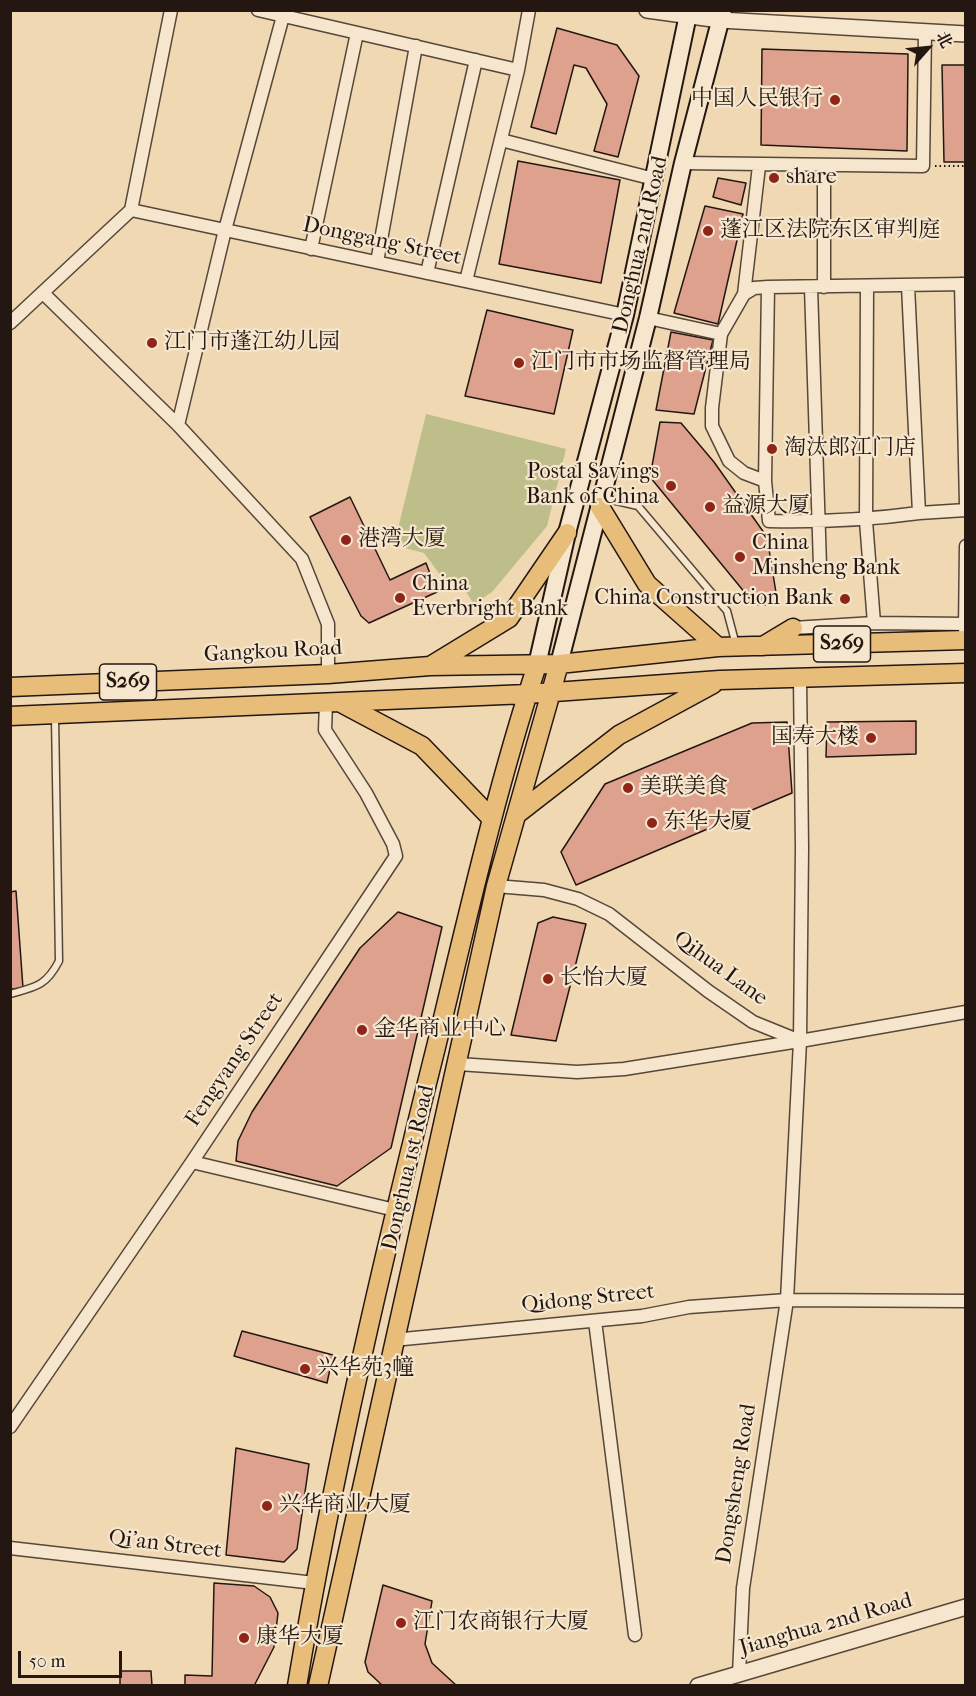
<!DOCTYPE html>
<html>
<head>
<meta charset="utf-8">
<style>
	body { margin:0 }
	#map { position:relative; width:976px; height:1696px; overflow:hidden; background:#efd8b2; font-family:"IM FELL French Canon","Noto Serif SC",serif }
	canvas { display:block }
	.frame { position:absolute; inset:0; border:12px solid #241712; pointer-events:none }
	.north { position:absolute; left:898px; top:18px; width:60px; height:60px; -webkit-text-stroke:4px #f5e6cd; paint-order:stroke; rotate:63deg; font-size:16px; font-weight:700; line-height:24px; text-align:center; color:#241712 }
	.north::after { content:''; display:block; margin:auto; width:21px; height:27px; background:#241712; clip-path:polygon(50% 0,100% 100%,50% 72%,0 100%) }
	.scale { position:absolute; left:18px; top:1651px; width:104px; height:27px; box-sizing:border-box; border:3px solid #241712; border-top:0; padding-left:8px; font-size:18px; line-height:21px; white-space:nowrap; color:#241712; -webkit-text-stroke:4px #f5e6cd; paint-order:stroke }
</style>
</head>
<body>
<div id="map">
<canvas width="976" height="1696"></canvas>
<div class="frame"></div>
<div class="north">北</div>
<div class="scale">50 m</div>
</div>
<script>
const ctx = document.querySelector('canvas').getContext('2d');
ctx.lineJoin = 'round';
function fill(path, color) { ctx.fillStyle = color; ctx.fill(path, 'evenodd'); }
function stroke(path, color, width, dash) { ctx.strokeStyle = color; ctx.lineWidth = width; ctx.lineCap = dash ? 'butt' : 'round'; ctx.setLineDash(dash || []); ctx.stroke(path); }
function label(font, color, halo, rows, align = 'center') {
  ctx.font = font + ' "IM FELL French Canon","Noto Serif SC",serif'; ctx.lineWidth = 4.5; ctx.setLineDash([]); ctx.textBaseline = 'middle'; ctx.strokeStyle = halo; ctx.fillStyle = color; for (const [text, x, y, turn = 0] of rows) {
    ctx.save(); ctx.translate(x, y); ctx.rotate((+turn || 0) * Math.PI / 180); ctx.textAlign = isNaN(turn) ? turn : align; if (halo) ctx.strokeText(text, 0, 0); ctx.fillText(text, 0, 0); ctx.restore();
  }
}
fill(new Path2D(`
	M426,414L566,449L547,526L492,592L474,604L458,580L443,579L424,553L394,545Z`), '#bdbe89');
const building = new Path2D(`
	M557,28L617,45L639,76L618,157L594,151L607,104L586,68L574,65L556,134L531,127Z
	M762,49L908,54L907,151L761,145Z
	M942,65H966V162H944Z
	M518,161L620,180L601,283L499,264Z
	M718,178L746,183L741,205L713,197Z
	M705,206L743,214L718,324L674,313Z
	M487,310L573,330L554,414L465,396Z
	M671,332L713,340L694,414L656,410Z
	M660,422L681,423L714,462L767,537L778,605H755L650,477Z
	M350,497L390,580L426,563L437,592L369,623L361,616L310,517Z
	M916,721V754L826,757L827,722Z
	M787,722L792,793L576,885L561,852L605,784L752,723Z
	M16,891L23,988L10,989V892Z
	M398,912L442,927L391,1148L337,1186L236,1161L238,1141L252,1112L360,948Z
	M553,917L586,924L556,1041L511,1035L538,923Z
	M242,1331L333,1355L327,1383L234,1356Z
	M236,1448L309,1464L297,1549L284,1562L226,1555Z
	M214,1583L254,1586L270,1597L278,1613L274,1647L254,1686H185V1675L212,1676Z
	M383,1585L432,1601L425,1644L432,1663L457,1686H383L368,1672L365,1662Z
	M120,1671H151L152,1686H120Z`);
fill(building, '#dda18e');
stroke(building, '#241712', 1.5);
const service = new Path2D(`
	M603,498L638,506L727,611L736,645
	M10,994C36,987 46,986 59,961L55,717`);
const minor = new Path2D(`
	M258,10L518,70L466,281
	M518,70L529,10
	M501,140L654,179
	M683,163L923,166L925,32
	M824,165V287
	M131,210L625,315
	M311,249L357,33
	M377,262L416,46
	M427,273L476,60
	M961,284L966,504
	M768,287L765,481L769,521C820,522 868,520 919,513L908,286
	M811,287L820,566
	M867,287L866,521L874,623
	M43,293L178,425L302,559L328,624V674
	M744,294L759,166
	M648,318L721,334
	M10,323L131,210L171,10
	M178,425L225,230L283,16
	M765,481L744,473L729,461L712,426V408L721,334L744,294L754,288L768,287L966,284
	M919,513L966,510
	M793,628L874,623L966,624
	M965,630L966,546
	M496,886L544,890L578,899L609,914L708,991L753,1022L800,1041L966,1012
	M458,1064L577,1072L624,1069L799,1041
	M192,1162L395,1210
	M595,1321L635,1635
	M393,1340L642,1316L689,1307L787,1300L966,1301
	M10,1427L192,1162L396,856L393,844L366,793L325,730L326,703
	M10,1548L314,1583
	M739,1674L743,1588L787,1300L800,1041L802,848L800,678`);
const tertiary = new Path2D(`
	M647,10L720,20L966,34
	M698,1686L966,1607`);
const secondary = new Path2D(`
	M559,664L648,318L683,163L723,10
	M537,665L567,533L625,315L689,10`);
const primary = new Path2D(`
	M600,507L647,584L718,647
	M763,646L793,628
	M432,665L509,618L567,533
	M10,687L328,674L430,666L559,664L718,647L966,640
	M343,704L422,746L492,819
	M10,716L527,694L720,680L966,673
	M516,815L619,735L713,684
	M297,1686C333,1471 383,1258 436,1047C467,919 496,790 537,665
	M318,1686L496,886L559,664`);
stroke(service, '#57473a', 9);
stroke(minor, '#57473a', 15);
stroke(tertiary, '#57473a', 18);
stroke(secondary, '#241712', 20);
stroke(primary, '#241712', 21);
stroke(new Path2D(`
	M935,166H966`), '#241712', 2, [1.5, 3]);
stroke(service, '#f5e6cd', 6);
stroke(minor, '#f5e6cd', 12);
stroke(tertiary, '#f5e6cd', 15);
stroke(secondary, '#f5e6cd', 16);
stroke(primary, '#e8bc79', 18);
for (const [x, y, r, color] of [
	[835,100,6,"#8f2418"],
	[774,178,6,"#8f2418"],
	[708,231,6,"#8f2418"],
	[152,343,6,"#8f2418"],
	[519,363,6,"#8f2418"],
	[772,449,6,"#8f2418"],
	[671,486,6,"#8f2418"],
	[710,507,6,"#8f2418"],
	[346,540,6,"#8f2418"],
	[740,557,6,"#8f2418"],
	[400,598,6,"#8f2418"],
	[845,599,6,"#8f2418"],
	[871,738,6,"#8f2418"],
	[628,788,6,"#8f2418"],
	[652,823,6,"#8f2418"],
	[548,979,6,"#8f2418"],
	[362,1030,6,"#8f2418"],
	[305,1369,6,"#8f2418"],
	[267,1506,6,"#8f2418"],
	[401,1623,6,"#8f2418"],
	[244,1638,6,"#8f2418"]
]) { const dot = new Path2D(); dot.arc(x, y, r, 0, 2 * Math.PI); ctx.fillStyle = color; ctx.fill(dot); stroke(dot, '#f5e6cd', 2); }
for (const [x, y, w] of [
	[842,644,57],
	[128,682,57]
]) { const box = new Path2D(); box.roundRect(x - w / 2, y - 18, w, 36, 4.5); ctx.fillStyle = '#f5e6cd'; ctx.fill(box); stroke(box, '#241712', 1.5); }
label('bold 21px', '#241712', null, [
	["S269",842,644],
	["S269",128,682]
]);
label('22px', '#241712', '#f5e6cd', [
	["中国人民银行",823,100,"right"],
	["share",786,178],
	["蓬江区法院东区审判庭",720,231],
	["江门市蓬江幼儿园",164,343],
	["江门市市场监督管理局",531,363],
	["淘汰郎江门店",784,449],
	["Postal Savings",659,473,"right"],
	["Bank of China",659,498,"right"],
	["益源大厦",722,507],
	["港湾大厦",358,540],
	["China",752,544],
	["Minsheng Bank",752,569],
	["China",412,585],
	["Everbright Bank",412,610],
	["China Construction Bank",833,599,"right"],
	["国寿大楼",859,738,"right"],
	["美联美食",640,788],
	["东华大厦",664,823],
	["长怡大厦",560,979],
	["金华商业中心",374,1030],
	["兴华苑3幢",317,1369],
	["兴华商业大厦",279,1506],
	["江门农商银行大厦",413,1623],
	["康华大厦",256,1638]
], 'left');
label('22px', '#241712', '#f5e6cd', [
	["Donggang Street",382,242,12],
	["Donghua 2nd Road",641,245,-77],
	["Gangkou Road",273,652,-3],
	["Qihua Lane",720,969,36],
	["Fengyang Street",235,1060,-56],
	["Donghua 1st Road",409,1168,-77],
	["Qidong Street",588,1299,-6],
	["Dongsheng Road",737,1484,-81],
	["Qi'an Street",165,1545,7],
	["Jianghua 2nd Road",826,1625,-16]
]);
</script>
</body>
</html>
